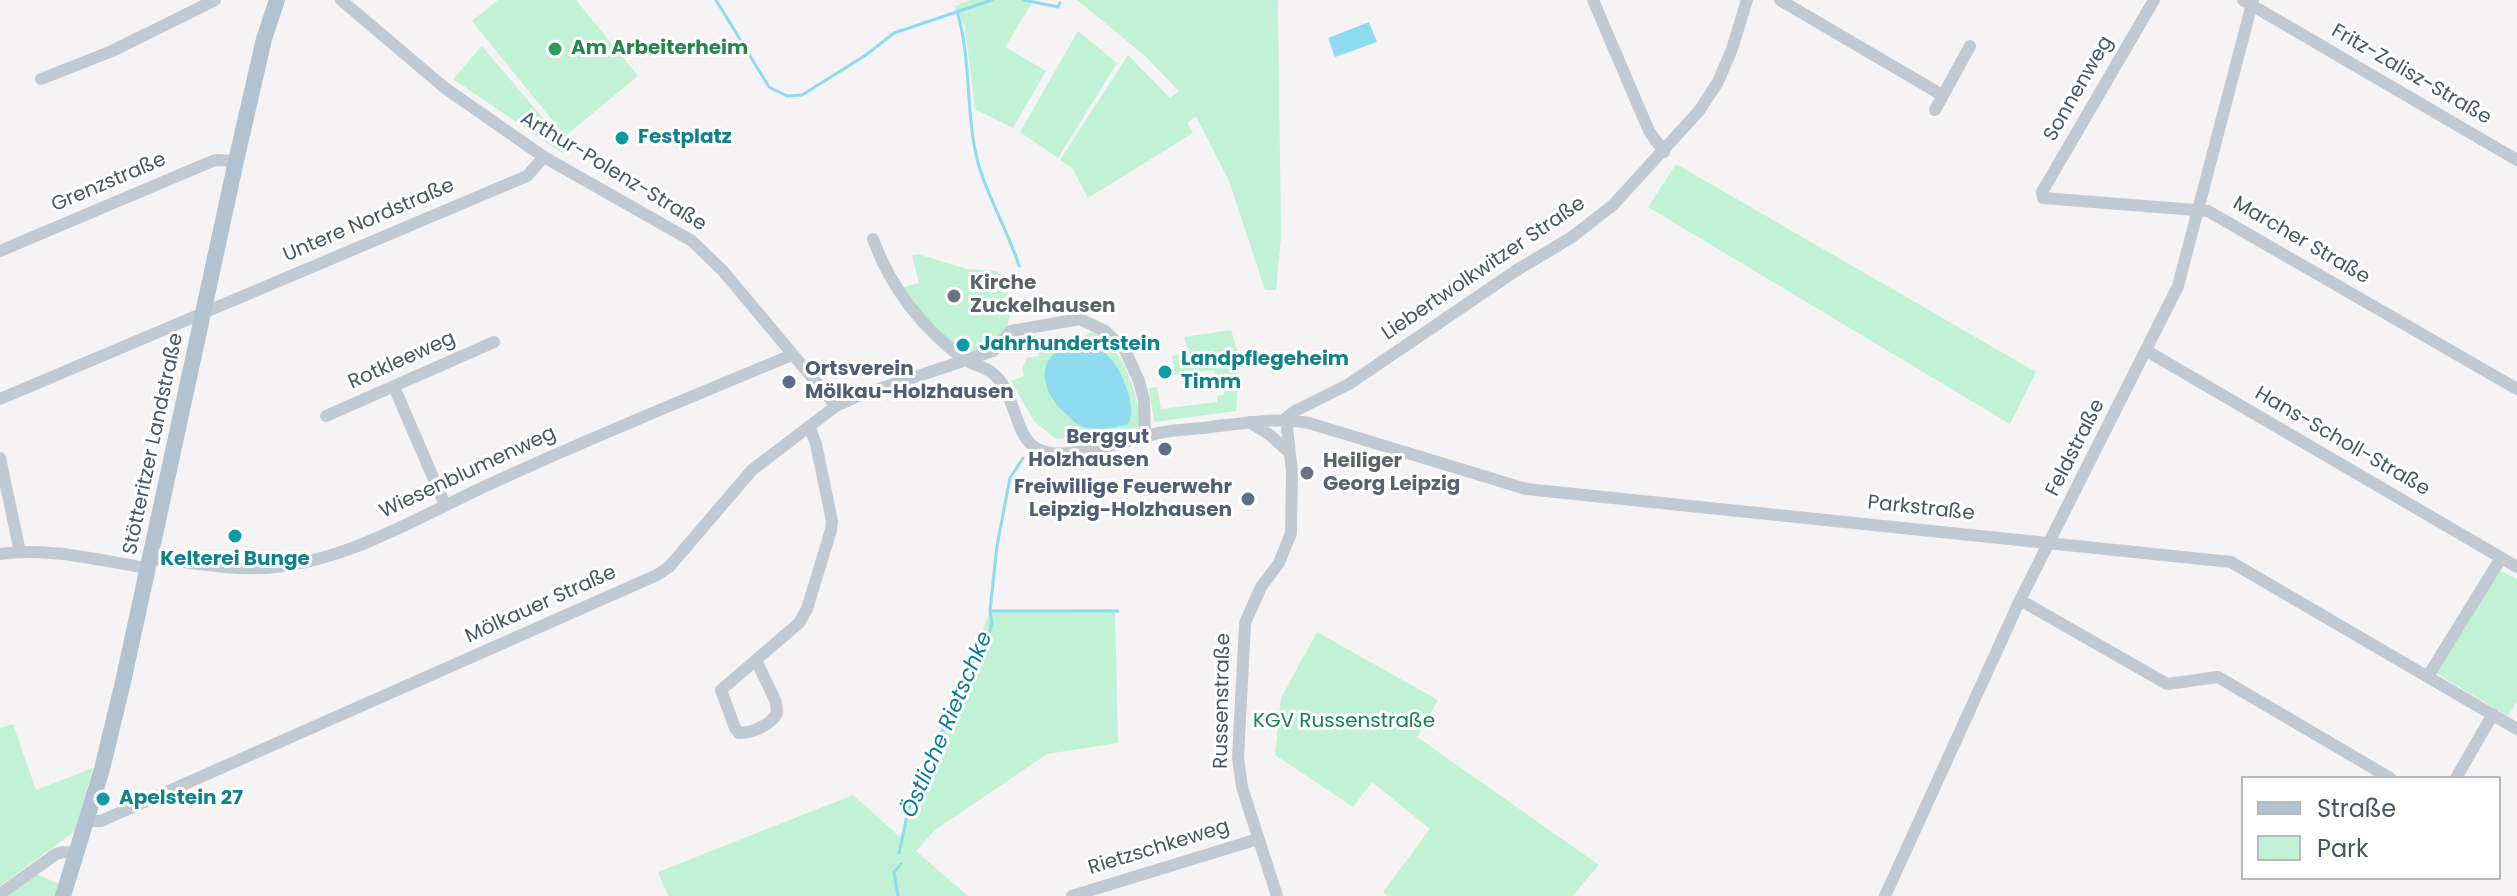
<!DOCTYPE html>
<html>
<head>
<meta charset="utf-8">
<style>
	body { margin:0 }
	#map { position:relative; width:2517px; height:896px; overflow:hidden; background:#f5f3f3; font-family:Poppins,sans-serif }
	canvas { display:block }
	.legend { position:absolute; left:2241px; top:776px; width:260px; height:104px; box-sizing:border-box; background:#fff; border:2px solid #b7bbc0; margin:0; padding:10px 14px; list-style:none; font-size:24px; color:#4a5661 }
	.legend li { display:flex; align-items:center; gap:16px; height:40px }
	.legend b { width:40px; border:2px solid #b7bbc0 }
</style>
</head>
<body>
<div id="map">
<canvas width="2517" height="896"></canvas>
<ul class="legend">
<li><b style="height:10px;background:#b2c2d1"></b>Straße</li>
<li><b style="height:22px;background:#c2f2d5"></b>Park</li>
</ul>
</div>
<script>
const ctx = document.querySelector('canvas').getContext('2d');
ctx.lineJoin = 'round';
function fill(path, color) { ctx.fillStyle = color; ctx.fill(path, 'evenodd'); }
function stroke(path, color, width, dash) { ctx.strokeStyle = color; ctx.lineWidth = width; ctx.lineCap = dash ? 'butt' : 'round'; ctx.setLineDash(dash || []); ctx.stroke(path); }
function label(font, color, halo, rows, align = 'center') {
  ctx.font = font + ' Poppins,sans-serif'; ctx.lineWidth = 6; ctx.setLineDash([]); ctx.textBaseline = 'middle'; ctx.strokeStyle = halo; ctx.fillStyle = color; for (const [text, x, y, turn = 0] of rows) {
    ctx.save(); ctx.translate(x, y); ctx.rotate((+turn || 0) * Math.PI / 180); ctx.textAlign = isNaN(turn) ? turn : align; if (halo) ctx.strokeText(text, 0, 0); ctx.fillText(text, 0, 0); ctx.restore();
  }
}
fill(new Path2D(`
	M498,0H576L638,76L565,136L472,21Z
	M971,0H1034L1005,47L1046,71L1013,128L975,109L965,27L955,6Z
	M1077,0H1278L1281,237L1276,290H1265L1229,181L1196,116L1187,123L1193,133L1088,198L1072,168L1060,160L1128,55L1170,98L1179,91L1145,56Z
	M1078,31L1117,63L1058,158L1020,132Z
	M482,46L568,148L562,153L453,79Z
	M1676,164L2036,372L2010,424L1648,207Z
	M918,254L967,269L997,271C1012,286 1011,310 1007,330L988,348L976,353L957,350L904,293V287L919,283L912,255Z
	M1231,330L1240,359L1236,411L1154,422L1149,388L1157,387L1161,409L1217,402V396L1224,395L1221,376H1216L1214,370L1175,375L1172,356L1188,352L1184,337Z
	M1091,332C1120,338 1142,400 1139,426L1125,434L1056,439L1034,421L1011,381L1024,376L1023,367L1027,358L1039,356L1038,348L1078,340Z
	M2499,570L2517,579V701L2508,716L2434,672Z
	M1115,609L1118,743L1047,754L935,830L916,851L968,896H668L658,872L853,795L901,838L990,611Z
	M1317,632L1438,700L1417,737L1599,865L1572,896H1388L1383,892L1430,829L1372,782L1353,807L1275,755L1281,698Z
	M13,724L36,790L93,768L75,831L0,886V728Z
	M37,874L61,885L58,896H7Z`), '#c2f2d5');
fill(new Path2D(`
	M1369,22L1377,42L1335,57L1328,38Z
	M1082,341C1093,344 1102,349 1110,358C1122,371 1138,408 1128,424C1114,428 1093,432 1079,425C1074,423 1069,416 1065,413C1034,384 1038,349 1082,341Z`), '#8edaef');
stroke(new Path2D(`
	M716,0L769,87L787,96L802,95L866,55L894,33L992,0
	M1024,0L1058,7L1060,3
	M957,11C972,61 965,113 978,163C988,198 1008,231 1019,266
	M990,611H1118
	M899,853L908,811L969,667L980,656L992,624L990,611L997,546L1010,478L1023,458
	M898,896L894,872L901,864`), '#8edaef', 3);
stroke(new Path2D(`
	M341,0L445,88L544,157L692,241L723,271L836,406
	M1593,0L1649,131L1664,152
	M1780,0L1942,95
	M2154,0L2042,192L2043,198L2208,211L2517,389
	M2243,0L2517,160
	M41,79L112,51L215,0
	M1935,110L1970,46
	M873,239C890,287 923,329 964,359C972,365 983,366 991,372C1015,389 1013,430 1033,446C1058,467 1135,437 1164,432C1182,429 1200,429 1218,426C1250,423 1278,417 1309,423L1526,489L2231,562L2517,729
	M0,251L215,160L236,161
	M2147,351L2517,567
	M394,387L445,505
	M0,399L527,176L544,157
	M326,416L494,342
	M1286,418L1295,411L1349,384L1517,270L1572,237L1613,205L1699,111L1718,82L1732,49L1747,0
	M1249,422L1270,435L1290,453
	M0,458L20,552
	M0,554C49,547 99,560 147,568
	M149,559C191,561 233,572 276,567C356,558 429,511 501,479C597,435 695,395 792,355
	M2020,600L2167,684L2218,677L2390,778
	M756,660L776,702L777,713C771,725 752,733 739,733L735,728L721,690L799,623L807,609L831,530L832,521L816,444L810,428
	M2428,676L2501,558
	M2456,778L2493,714
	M86,821H101L657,575L669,567L752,470L836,406L858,396L993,351L1011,331L1080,319L1105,331L1125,350L1139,381L1144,400L1145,438
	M0,894L56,854L63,852L76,853
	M1072,896L1258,839
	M1277,896L1242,787L1238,758L1245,623L1261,587L1279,563L1291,533L1292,472L1286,418
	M1885,896L2020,600L2178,286L2253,0`), '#c1cad2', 12);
stroke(new Path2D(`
	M63,896L102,769L123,682L236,161L264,39L277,0`), '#b2c2d1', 16);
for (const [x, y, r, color] of [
	[555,49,8,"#2e9e5b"],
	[622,138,8,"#0f9aa8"],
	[954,296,8,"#6b7280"],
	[963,345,8,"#0f9aa8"],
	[1165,372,8,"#0f9aa8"],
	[789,382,8,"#5c6f8a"],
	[1165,449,8,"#5c6f8a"],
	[1307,473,8,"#6b7280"],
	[1248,499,8,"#5c6f8a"],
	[235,536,8,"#0f9aa8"],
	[103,799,8,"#0f9aa8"]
]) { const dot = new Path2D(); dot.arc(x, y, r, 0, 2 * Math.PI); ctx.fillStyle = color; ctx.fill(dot); stroke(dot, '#fff', 3); }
label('bold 20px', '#27864d', '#fff', [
	["Am Arbeiterheim",571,49]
], 'left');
label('20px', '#4a5661', '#fff', [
	["Fritz-Zalisz-Straße",2411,75,30],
	["Sonnenweg",2079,89,-60],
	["Arthur-Polenz-Straße",613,172,31],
	["Grenzstraße",109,183,-23],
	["Untere Nordstraße",369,221,-23],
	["Marcher Straße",2301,241,30],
	["Liebertwolkwitzer Straße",1484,269,-34],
	["Rotkleeweg",402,361,-24],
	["Hans-Scholl-Straße",2342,442,30],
	["Stötteritzer Landstraße",154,444,-78],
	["Feldstraße",2076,448,-63],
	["Wiesenblumenweg",468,473,-25],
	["Parkstraße",1921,509,6],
	["Mölkauer Straße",541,605,-24],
	["Russenstraße",1223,701,-89],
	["Rietzschkeweg",1159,848,-17]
]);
label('bold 20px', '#0d838f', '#fff', [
	["Festplatz",638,138],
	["Jahrhundertstein",979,345],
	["Landpflegeheim",1181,360],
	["Timm",1181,383],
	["Kelterei Bunge",235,560,"center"],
	["Apelstein 27",119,799]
], 'left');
label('bold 20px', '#5b616d', '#fff', [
	["Kirche",970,284],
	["Zuckelhausen",970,307],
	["Heiliger",1323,462],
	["Georg Leipzig",1323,485]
], 'left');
label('bold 20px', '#4e5e75', '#fff', [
	["Ortsverein",805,370,"left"],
	["Mölkau-Holzhausen",805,393,"left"],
	["Berggut",1149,438],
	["Holzhausen",1149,461],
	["Freiwillige Feuerwehr",1232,488],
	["Leipzig-Holzhausen",1232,511]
], 'right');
label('20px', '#15824d', '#fff', [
	["KGV Russenstraße",1344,722]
]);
label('italic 22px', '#097c9c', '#fff', [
	["Östliche Rietschke",948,725,-67]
]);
</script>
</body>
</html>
